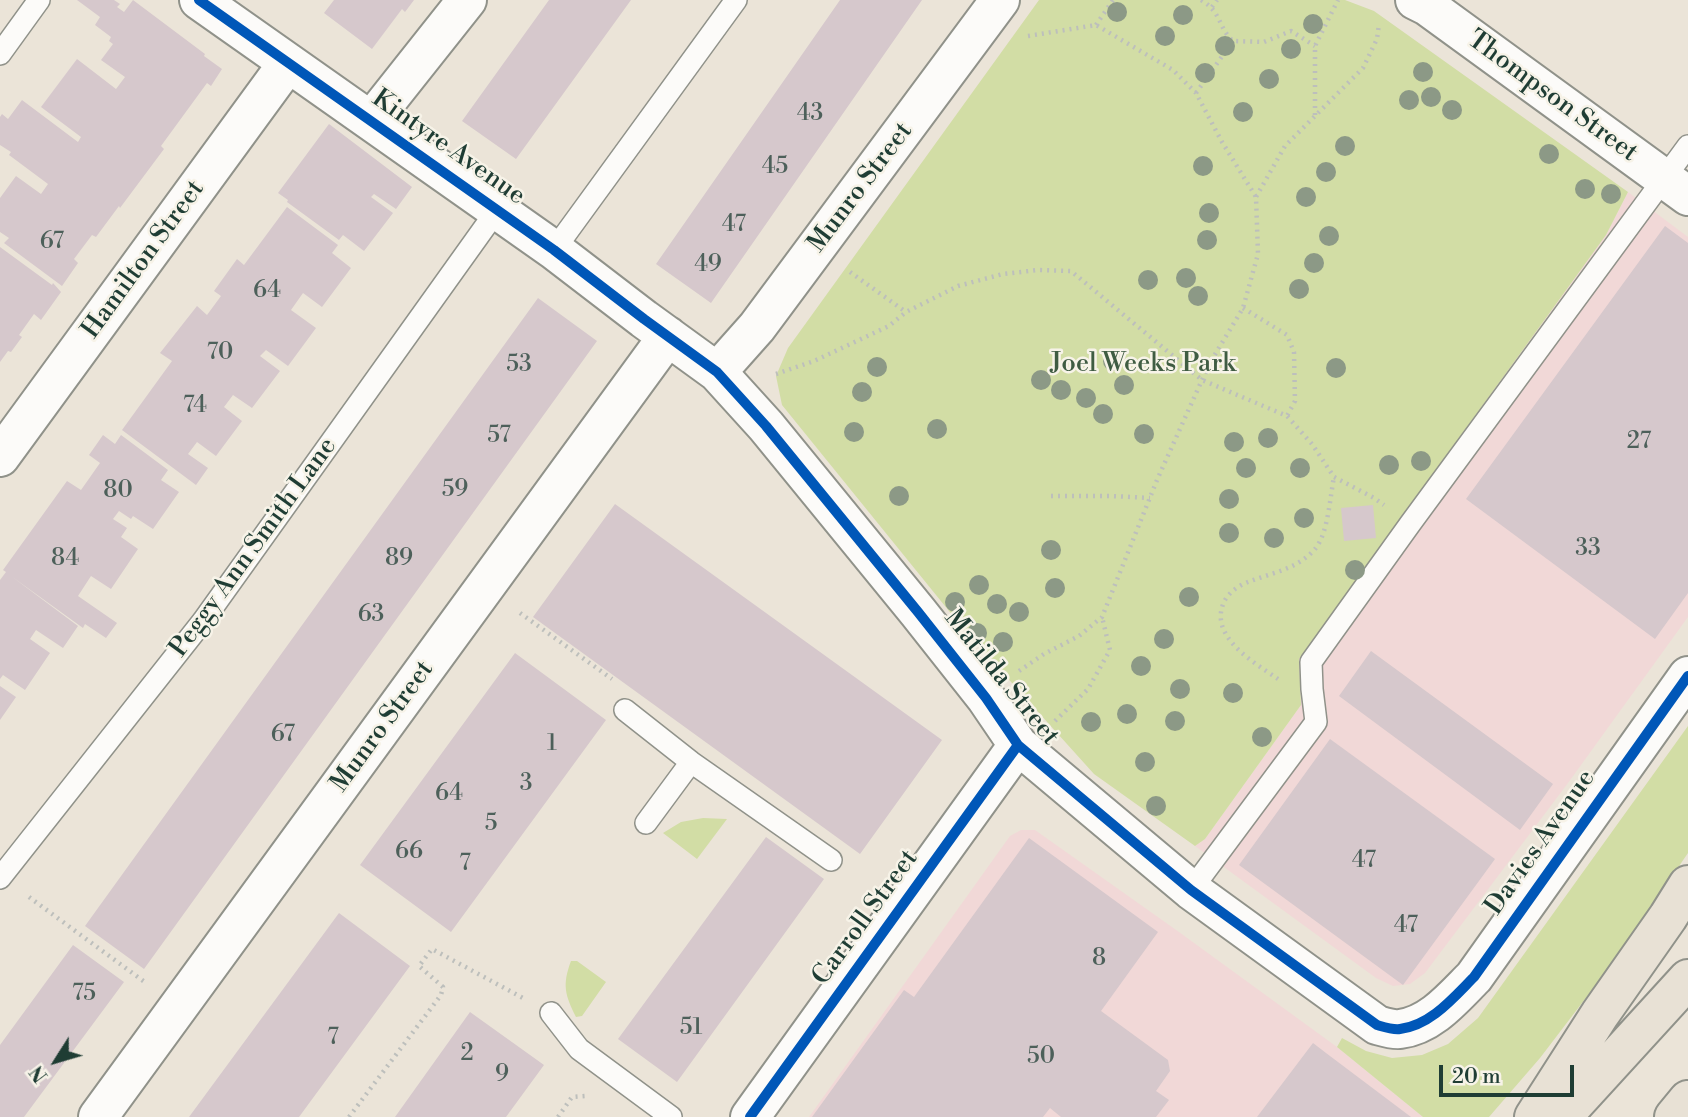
<!DOCTYPE html>
<html>
<head>
<meta charset="utf-8">
<style>
	body { margin:0 }
	#map { position:relative; width:1688px; height:1117px; overflow:hidden; background:#ebe4d8; font-family:"Libre Bodoni",serif }
	canvas { display:block }
	.north { position:absolute; left:21px; top:1026px; width:70px; height:70px; -webkit-text-stroke:5px #f7f3e8; paint-order:stroke; rotate:233deg; font-size:19px; font-weight:700; line-height:28px; text-align:center; color:#1f3d34 }
	.north::after { content:''; display:block; margin:auto; width:24px; height:32px; background:#1f3d34; clip-path:polygon(50% 0,100% 100%,50% 72%,0 100%) }
	.scale { position:absolute; left:1439px; top:1065px; width:135px; height:32px; box-sizing:border-box; border:4px solid #1f3d34; border-top:0; padding-left:9px; font-size:21px; line-height:24px; white-space:nowrap; color:#1f3d34; -webkit-text-stroke:5px #f7f3e8; paint-order:stroke }
</style>
</head>
<body>
<div id="map">
<canvas width="1688" height="1117"></canvas>
<div class="north">N</div>
<div class="scale">20 m</div>
</div>
<script>
const ctx = document.querySelector('canvas').getContext('2d');
ctx.lineJoin = 'round';
function fill(path, color) { ctx.fillStyle = color; ctx.fill(path, 'evenodd'); }
function stroke(path, color, width, dash) { ctx.strokeStyle = color; ctx.lineWidth = width; ctx.lineCap = dash ? 'butt' : 'round'; ctx.setLineDash(dash || []); ctx.stroke(path); }
function label(font, color, halo, rows, align = 'center') {
  ctx.font = font + ' "Libre Bodoni",serif'; ctx.lineWidth = 5; ctx.setLineDash([]); ctx.textBaseline = 'middle'; ctx.strokeStyle = halo; ctx.fillStyle = color; for (const [text, x, y, turn = 0] of rows) {
    ctx.save(); ctx.translate(x, y); ctx.rotate((+turn || 0) * Math.PI / 180); ctx.textAlign = isNaN(turn) ? turn : align; if (halo) ctx.strokeText(text, 0, 0); ctx.fillText(text, 0, 0); ctx.restore();
  }
}
fill(new Path2D(`
	M1628,192L1688,237V617L1568,783L1425,973L1410,984L1393,986L1376,978L1195,846L1205,839L1301,705L1299,659L1606,235Z
	M1021,830H1035L1179,932L1337,1047L1423,1117H809L1010,836Z`), '#f1d8d7');
fill(new Path2D(`
	M1039,0H1345L1374,11L1628,192L1606,235L1299,659L1301,705L1205,839L1195,846L1094,774L966,632L782,405L776,376L788,348Z
	M1688,726V853L1611,965L1540,1058L1489,1117H1423L1337,1047L1342,1038L1366,1051L1392,1058L1422,1055L1448,1044L1478,1018Z
	M703,818L727,819L697,859L663,833L681,822Z
	M571,961H577L606,982L582,1016L576,1017C565,995 562,985 571,961Z`), '#d2dda5');
fill(new Path2D(`
	M77,0H114L120,4L117,7L124,12L133,0L205,54L204,56L222,69L211,86L207,83L161,146L164,149L120,208L119,206L96,237L92,235L74,259L78,263L62,286L4,243L9,238L0,232V198L16,176L41,194L48,184L9,155L11,152L0,145V117L2,114L8,119L22,100L78,142L81,137L41,107L77,59L116,89L125,77L101,60L113,44L109,41L111,37L95,25L100,17Z
	M334,0H414L405,12L402,9L372,49L324,13Z
	M549,0H631L516,159L462,121Z
	M840,0H922L711,303L656,264Z
	M329,124L412,187L396,209L374,194L371,197L393,213L364,251L343,235L339,240L287,202L288,200L278,193Z
	M287,207L338,245L332,253L351,268L322,307L303,293L291,310L316,328L288,366L266,350L260,356L280,371L252,408L233,395L224,407L242,421L216,456L197,442L188,454L208,468L196,485L122,430L172,361L160,353L197,306L207,315L221,296L214,291L237,259L244,265Z
	M1665,226L1688,243V593L1655,639L1466,499Z
	M0,247L52,285L53,283L61,292L41,320L34,314L19,335L22,337L11,352L8,351L0,362Z
	M538,298L597,341L144,969L85,926Z
	M103,435L115,444L121,435L168,470L161,480L179,492L153,529L133,516L131,519L119,511L113,519L127,528L121,537L138,549L111,589L91,576L78,596L117,623L106,638L85,624L83,628L11,576L78,626L63,648L36,630L30,639L50,653L25,690L3,675L0,679V580L6,572L3,570L67,481L81,490L100,463L89,455Z
	M615,504L942,740L860,854L533,617Z
	M1373,505L1376,538L1344,541L1341,508Z
	M1371,651L1553,784L1520,830L1339,696Z
	M515,653L606,720L451,932L360,865Z
	M0,686L16,697L0,720Z
	M1330,739L1495,859L1403,985L1239,865Z
	M766,837L824,879L677,1082L618,1039Z
	M1029,838L1158,932L1101,1011L1168,1060L1170,1071L1156,1091L1169,1100L1156,1117H1061L1050,1108L1043,1117H812L904,990L914,997Z
	M339,913L410,966L299,1117H189Z
	M73,945L124,982L24,1117H0V1045Z
	M470,1012L544,1065L506,1117H395Z
	M1313,1043L1326,1053L1411,1117H1257Z`), '#d6c8cc');
const service = new Path2D(`
	M0,54L39,0
	M554,250L736,0
	M625,710L691,762L831,860
	M646,823L691,762
	M0,878L203,621L497,210
	M1191,890L1316,722L1312,689L1311,662L1410,524L1688,146
	M551,1013L579,1049L671,1117`);
const minor = new Path2D(`
	M199,0L554,250L644,319L717,372L766,426L918,612L986,698L1018,745L1191,890L1377,1025C1384,1027 1393,1030 1400,1029C1431,1025 1453,998 1474,977L1688,676
	M1415,0L1427,6L1688,196
	M371,121L467,0
	M717,372L757,327L1000,0
	M0,457L288,63
	M98,1117L668,336
	M750,1117L1018,745`);
const motorway = new Path2D(`
	M1534,1117L1600,1014L1668,917L1688,885
	M1562,1117L1688,979
	M1674,1117L1688,1100`);
stroke(service, '#90928a', 24);
stroke(minor, '#90928a', 42);
stroke(motorway, '#90928a', 42);
stroke(new Path2D(`
	M1201,0C1222,12 1218,28 1233,41L1264,42L1291,31L1315,46
	M1212,7L1217,0
	M1096,25L1113,0
	M1028,36L1096,25L1173,70L1196,93L1222,142L1256,197
	M1196,93L1233,41
	M1315,115V46L1338,0
	M850,272L906,312
	M1243,308L1287,335L1294,352L1295,401L1287,416
	M776,374L814,361L889,326L906,312L958,286L1003,274L1038,270L1071,271L1202,380L1287,416L1312,444L1334,477L1374,498L1384,505
	M1051,496H1111L1150,498
	M520,613L612,679
	M1019,671L1044,654L1079,636L1102,617L1157,480L1202,380L1214,356L1243,308L1258,254L1256,197L1285,146L1363,68L1377,39L1379,24
	M1278,679C1255,663 1208,637 1224,602C1228,593 1238,586 1248,582C1271,573 1298,569 1315,549C1328,534 1330,497 1334,477
	M1055,721L1088,689L1110,650L1102,617
	M29,897L146,983
	M349,1117L441,995L443,987L419,966L432,949L523,998
	M558,1117L572,1097L585,1096`), '#bdbfbc', 4.5, [2, 5]);
stroke(service, '#fcfbf9', 21);
stroke(minor, '#fcfbf9', 38);
stroke(motorway, '#e8e1d5', 38);
stroke(new Path2D(`
	M199,0L554,250L644,319L717,372L766,426L918,612L986,698L1018,745L1191,890L1377,1025C1384,1027 1393,1030 1400,1029C1431,1025 1453,998 1474,977L1688,676
	M750,1117L1018,745`), '#0057b8', 10);
ctx.fillStyle = '#8c9986';
for (const [x, y] of [
	[1117,12],
	[1183,15],
	[1313,24],
	[1165,36],
	[1225,46],
	[1291,49],
	[1423,72],
	[1205,73],
	[1269,79],
	[1431,97],
	[1409,100],
	[1452,110],
	[1243,112],
	[1345,146],
	[1549,154],
	[1203,166],
	[1326,172],
	[1585,189],
	[1611,194],
	[1306,197],
	[1209,213],
	[1329,236],
	[1207,240],
	[1314,263],
	[1186,278],
	[1148,280],
	[1299,289],
	[1198,296],
	[1113,361],
	[877,367],
	[1336,368],
	[1041,380],
	[1124,385],
	[1061,390],
	[862,392],
	[1086,398],
	[1103,414],
	[937,429],
	[854,432],
	[1144,434],
	[1268,438],
	[1234,442],
	[1421,461],
	[1389,465],
	[1246,468],
	[1300,468],
	[899,496],
	[1229,499],
	[1304,518],
	[1229,533],
	[1274,538],
	[1051,550],
	[1355,570],
	[979,585],
	[1055,588],
	[1189,597],
	[955,602],
	[997,604],
	[1019,612],
	[977,633],
	[1164,639],
	[1003,642],
	[1141,666],
	[1180,689],
	[1233,693],
	[1127,714],
	[1175,721],
	[1091,722],
	[1262,737],
	[1145,762],
	[1156,806]
]) { ctx.beginPath(); ctx.arc(x, y, 10, 0, 2 * Math.PI); ctx.fill(); }
label('23px', '#4d605a', null, [
	["43",810,114],
	["45",775,167],
	["47",734,225],
	["67",52,242],
	["49",708,265],
	["64",267,291],
	["70",220,353],
	["53",519,365],
	["74",195,406],
	["57",499,436],
	["27",1639,442],
	["59",455,490],
	["80",118,491],
	["33",1588,549],
	["84",65,559],
	["89",399,559],
	["63",371,615],
	["67",283,735],
	["1",552,744],
	["3",526,784],
	["64",449,794],
	["5",491,824],
	["66",409,852],
	["47",1364,861],
	["7",465,864],
	["47",1406,926],
	["8",1099,959],
	["75",84,994],
	["51",691,1028],
	["7",333,1038],
	["2",467,1054],
	["50",1041,1057],
	["9",502,1075]
]);
label('26px', '#1f3d34', '#f7f3e8', [
	["Thompson Street",1552,97,36],
	["Kintyre Avenue",448,148,35],
	["Munro Street",861,188,-53],
	["Hamilton Street",144,260,-54],
	["Peggy Ann Smith Lane",254,548,-54],
	["Matilda Street",1001,678,51],
	["Munro Street",383,727,-54],
	["Davies Avenue",1541,843,-55],
	["Carroll Street",866,918,-54]
]);
label('26px', '#3f5c42', '#f7f3e8', [
	["Joel Weeks Park",1143,365]
]);
</script>
</body>
</html>
